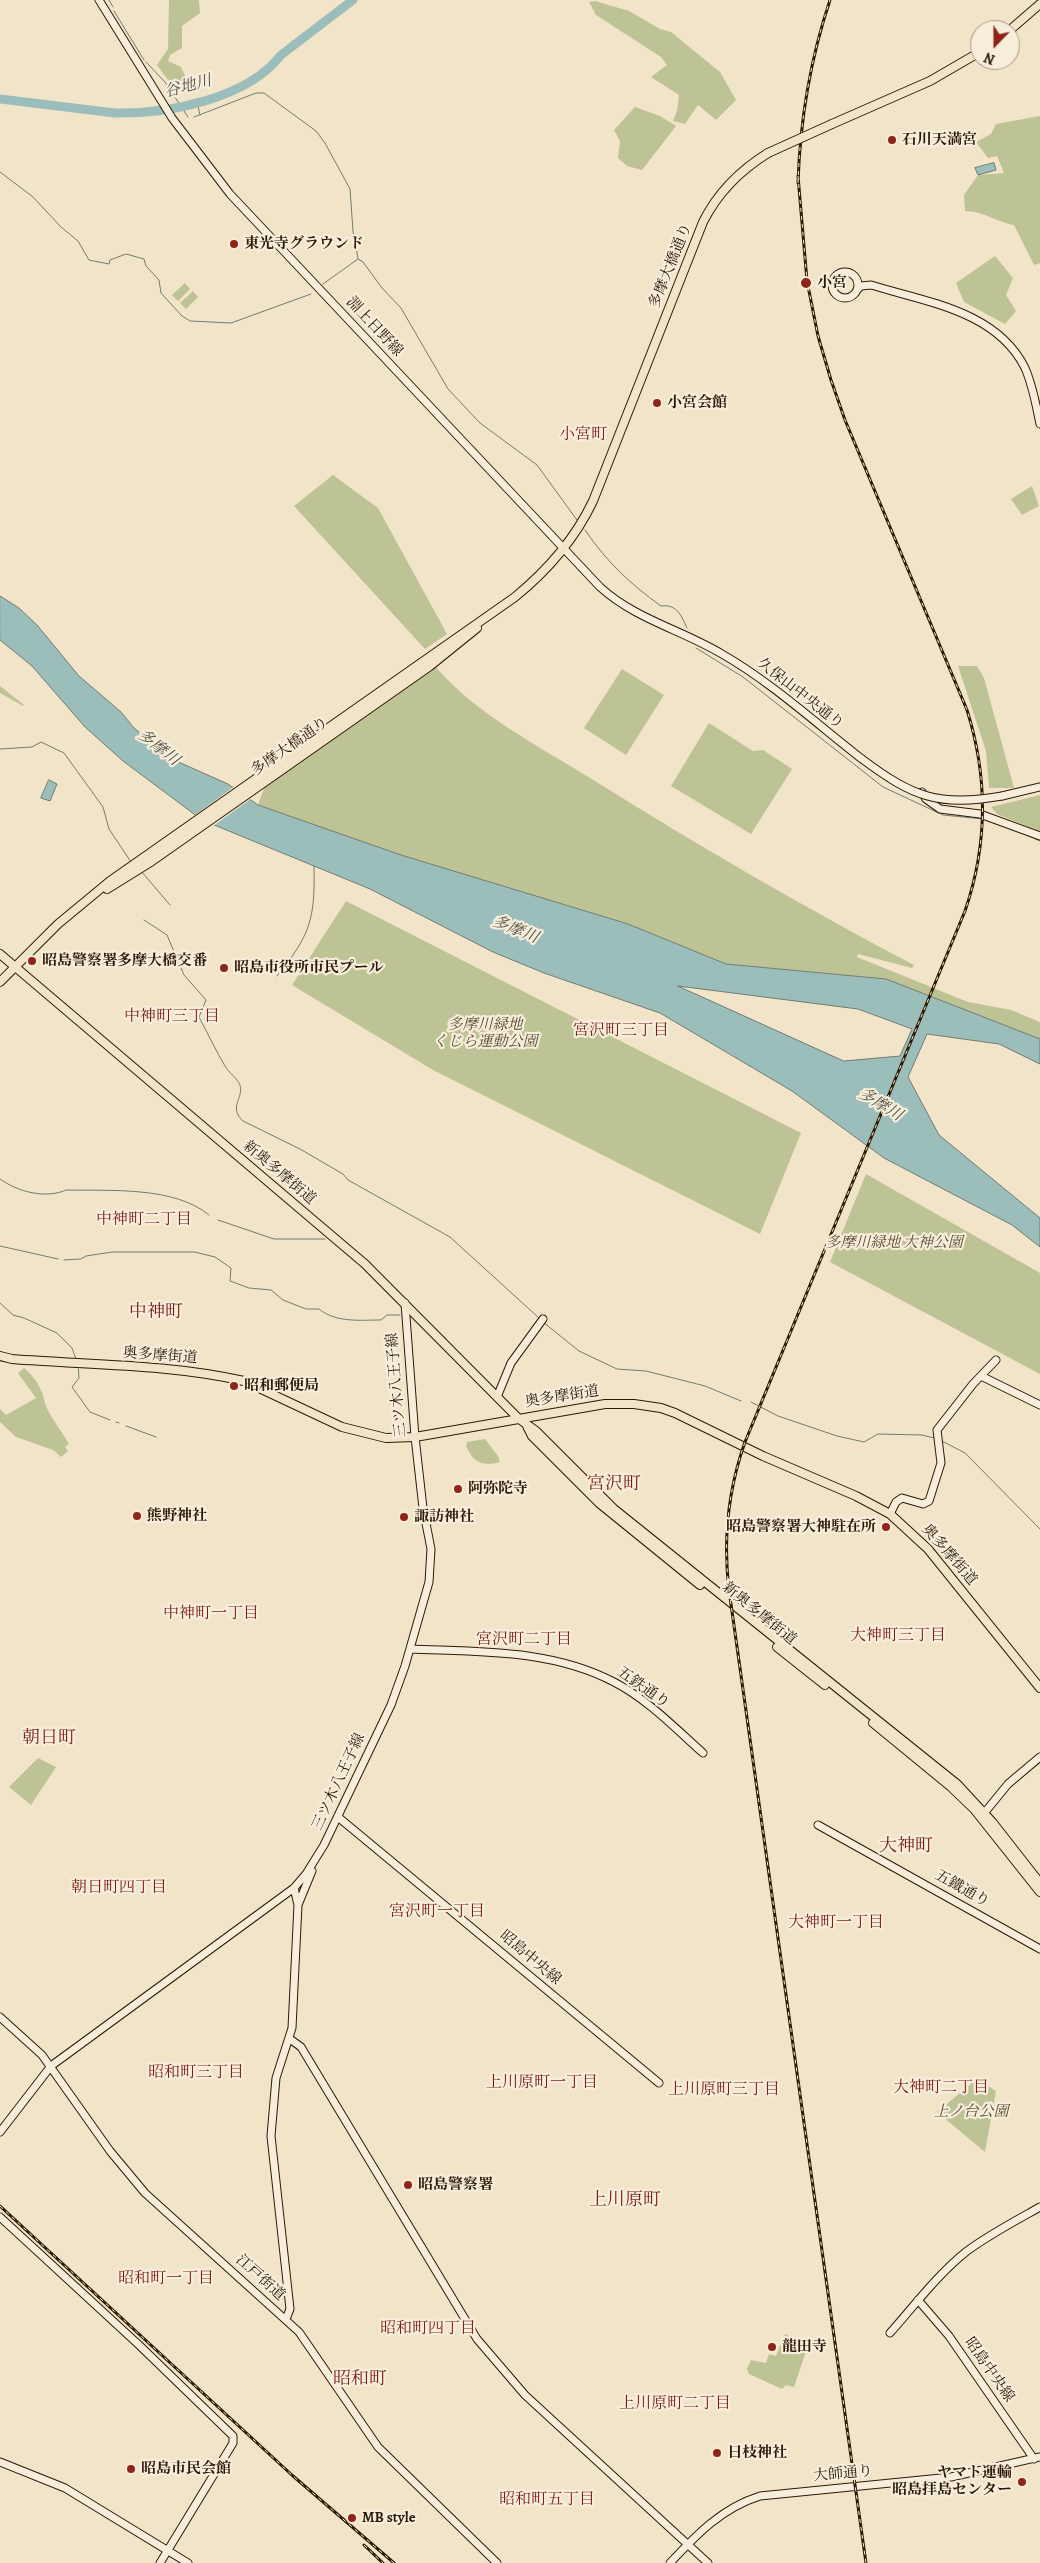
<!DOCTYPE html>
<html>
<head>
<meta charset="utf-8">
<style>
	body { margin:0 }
	#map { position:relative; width:1040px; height:2563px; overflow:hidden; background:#f2e4c8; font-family:Alegreya,serif }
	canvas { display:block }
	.north { position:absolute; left:970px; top:20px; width:50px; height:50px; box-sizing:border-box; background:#f7eddb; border:1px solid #a69985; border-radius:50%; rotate:202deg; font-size:14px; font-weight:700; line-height:20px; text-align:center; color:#2c1a05 }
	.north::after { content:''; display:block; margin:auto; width:18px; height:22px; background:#8f2418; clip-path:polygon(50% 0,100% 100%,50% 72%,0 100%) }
</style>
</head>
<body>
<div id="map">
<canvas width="1040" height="2563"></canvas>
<div class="north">N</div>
</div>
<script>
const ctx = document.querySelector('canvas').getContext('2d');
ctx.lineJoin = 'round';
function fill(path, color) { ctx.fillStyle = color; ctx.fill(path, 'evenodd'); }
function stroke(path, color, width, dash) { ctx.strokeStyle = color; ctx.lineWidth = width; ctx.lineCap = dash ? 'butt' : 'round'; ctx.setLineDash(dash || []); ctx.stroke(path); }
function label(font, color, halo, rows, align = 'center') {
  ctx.font = font + ' Alegreya,"Noto Serif JP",serif'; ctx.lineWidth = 4.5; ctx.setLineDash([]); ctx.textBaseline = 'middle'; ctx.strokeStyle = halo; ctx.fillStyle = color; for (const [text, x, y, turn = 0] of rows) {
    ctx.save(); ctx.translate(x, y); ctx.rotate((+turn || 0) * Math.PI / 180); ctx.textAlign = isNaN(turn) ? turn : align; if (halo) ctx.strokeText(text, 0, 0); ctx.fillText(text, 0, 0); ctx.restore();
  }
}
fill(new Path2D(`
	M169,0H199L200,13L182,26V48L170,55L168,61L181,67L187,80L185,84L175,89L157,65L168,49Z
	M595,1L629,11L660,29L671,32L720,72L736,100L716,120L698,105L685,124L673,121L677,111L679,95L651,77L667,65L661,57L596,15L589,2Z
	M635,107L660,116L676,126L642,170L627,166L618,158L620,141L614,130Z
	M1040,116V263L1034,265L1014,225C994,221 986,212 965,211L964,195L978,175L1004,173L997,156L988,158L976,142L991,134L996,124Z
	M995,256L1013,278L1006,295L1016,311L1005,324L964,302L956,283Z
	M185,283L190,289L178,301L172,295Z
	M193,291L198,297L186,309L180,303Z
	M333,475L378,508L447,634L425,649L294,506Z
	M1032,486L1039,506L1022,515L1011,499Z
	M433,664C476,715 539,746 595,781C699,846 805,908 914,965L912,968L858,954L857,957L968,1002L1011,1010L1040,1022V1039L886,979L726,964L628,924L401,855L258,805L267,780Z
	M958,666H977L984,678L1014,788H989L986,751Z
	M622,669L664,695L626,755L584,728Z
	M0,686L24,705L23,706L0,693Z
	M709,723L753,751L763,750L792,769L751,834L671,786Z
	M1040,795V832L997,814L991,807Z
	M346,901L801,1133L760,1234L433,1070L292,985Z
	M866,1174L1040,1273V1374L830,1262Z
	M24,1368C36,1378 42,1389 45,1403C48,1414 63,1433 69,1444L65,1447L68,1451L61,1457L53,1450L16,1437L0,1422V1409L6,1415L36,1398L18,1373Z
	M485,1439L498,1456L500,1462C482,1467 473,1462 466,1446L467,1442Z
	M38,1758L56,1767L31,1805L9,1787Z
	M977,2079L996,2091L985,2152L937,2112Z
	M785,2334L808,2345L794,2387L786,2385L782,2389L749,2374L747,2369L751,2360L766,2363L769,2354L776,2356Z`), '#bdc394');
const water = new Path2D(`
	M994,163L996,170L978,175L975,168Z
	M0,596L19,608L37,625L79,676L121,712L134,728L174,760L228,784L258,805L401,855L628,924L726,964L886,979L1040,1039V1064L999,1044L927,1034L908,1077L939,1135L1040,1218V1247L1012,1225L884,1158L792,1091L660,1013L544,973L493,952L370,889L202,820L123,761L85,727L32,666L0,640ZM678,986L858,1009L912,1029L900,1056L844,1061Z
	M49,780L57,784L50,801L41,798Z`);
fill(water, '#9cbebb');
stroke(water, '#6f7c72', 1);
fill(new Path2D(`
	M235,786L252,798L212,827L192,817Z`), '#f2e4c8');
stroke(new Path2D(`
	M109,0L113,7
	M114,11L144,60
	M146,62L165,82L188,117
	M197,102L200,115
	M194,117L256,93H264L316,131L325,143L350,189L353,231L358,258
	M0,172L33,197L61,227L78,241L89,260L109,264L110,260L126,254L144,259L146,266L159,280L161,293L182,316L190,321L231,323L311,294
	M358,259L363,262L382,288L401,308L448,389L480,423L537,465L577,520
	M323,284L358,259
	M585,530C607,562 629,583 661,606C677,604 681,615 687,628
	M696,648L743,677L883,787L943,815L983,819
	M0,749L32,747L41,742L64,753L103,807L109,829L131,862
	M1025,834L1040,841
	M141,871L170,905
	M144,920L167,935L184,975L206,1000L199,1017C208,1034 216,1051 225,1066C229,1073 237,1078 240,1085C244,1098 228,1107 243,1121L300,1149L343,1174L348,1180L450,1237L539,1318
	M277,976C311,934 315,919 314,866
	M0,1179C18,1192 46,1199 66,1190C110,1191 174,1186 209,1215
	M218,1220L274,1239H325
	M0,1246L58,1259
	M64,1260L81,1259L86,1256L112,1252H195L215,1257L231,1268L230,1281L249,1288L271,1290L283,1300L306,1309H319C336,1323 361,1320 381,1320L387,1315H400
	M0,1303L13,1315L24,1318L57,1333L72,1348L76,1359
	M543,1322L579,1351L617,1369L646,1371L705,1386L741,1401
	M78,1365L79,1378L72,1387L90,1412L110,1420
	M751,1402L778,1416L837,1436L864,1442L878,1434L922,1435L934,1438
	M116,1422L119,1423
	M126,1426L156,1437
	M940,1440L965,1453L1040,1529`), '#6f7c72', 1);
stroke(new Path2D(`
	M0,99L115,113C168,114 247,99 281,55L353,0`), '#9cbebb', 9);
const secondary = new Path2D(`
	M99,0L172,118L230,194L600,587C635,619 682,630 722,654C771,682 817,724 862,759
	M832 285a13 13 0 1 1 26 0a13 13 0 1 1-26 0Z
	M857,290L861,286L871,285C926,302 997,311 1025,368C1033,386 1036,405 1040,424
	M922,792L926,799L940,809L980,814L1040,836
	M1002,796L1040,787
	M981,1376L1040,1405
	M497,1397L511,1363L543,1319
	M890,1514L896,1502L902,1498L923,1504L929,1501L941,1463L937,1430L973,1384L996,1360
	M410,1649C479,1652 551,1649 614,1682C647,1699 675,1728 703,1753
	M338,1817L659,2083
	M981,1817L1008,1784L1040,1757
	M818,1825L1040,1949
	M298,1905L312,1871
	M0,2017L42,2055L110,2151L145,2193L299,2332L378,2447L497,2563
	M290,2039L301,2047L477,2339L525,2395L708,2563
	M0,2132L51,2066L294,1888L306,1874L324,1845L391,1705L405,1666L429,1582L431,1549L423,1508L415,1437L405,1303
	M0,2217L139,2345L233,2436V2443L160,2563
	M918,2300L949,2336L1034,2459
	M286,2319L290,2309L271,2136L276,2078L292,2028L298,1905L294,1888
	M890,2333C914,2306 938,2274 967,2251C990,2234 1015,2221 1040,2207
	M0,2462L65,2488L188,2563
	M670,2563C697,2534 722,2508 760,2496L951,2477L1040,2457`);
const primary = new Path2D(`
	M1010,30L1040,4
	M832,124L930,81L980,52
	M107,889L152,861L430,666L477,628
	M0,954L365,1264L518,1418L536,1431L614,1509L957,1784L993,1823L1040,1883
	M0,982L58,924L110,881L515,597C548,570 575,539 593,501L703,222C718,192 739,171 768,153
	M0,1356L12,1359C89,1365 169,1364 244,1381L342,1427L386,1438L415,1437L605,1404H634L661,1408L675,1413L763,1456L856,1496L890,1514L928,1549L1040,1688
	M527,1426L532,1436L599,1503L700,1585
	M777,1647L825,1685
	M873,1723L951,1787L974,1809L1040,1892`);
stroke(secondary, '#2c1a05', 9);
stroke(primary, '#2c1a05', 10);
stroke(secondary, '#f7eddb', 7);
stroke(primary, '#f2e4c8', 8);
const rail = new Path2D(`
	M798,176L807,281L818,336L831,380L845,420L967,710C988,777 988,844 965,911L745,1442C728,1490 723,1540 729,1590L866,2563
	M798,183C800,121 810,60 830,0
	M0,2206L293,2476L394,2563
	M364,2545L383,2563`);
stroke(rail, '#2c1a05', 3);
stroke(rail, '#f7eddb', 1, [4]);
const secondaryBridge = new Path2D(`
	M862,759C913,797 938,807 1002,796`);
const primaryBridge = new Path2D(`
	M768,153L832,124`);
stroke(secondaryBridge, '#2c1a05', 9, []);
stroke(primaryBridge, '#2c1a05', 10, []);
stroke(secondaryBridge, '#f7eddb', 7);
stroke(primaryBridge, '#f2e4c8', 8);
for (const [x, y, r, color] of [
	[892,140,5,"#8f2418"],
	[234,244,5,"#8f2418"],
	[806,283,6,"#8f2418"],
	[657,403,5,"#8f2418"],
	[32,961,5,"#8f2418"],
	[224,968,5,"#8f2418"],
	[234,1386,5,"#8f2418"],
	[458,1489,5,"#8f2418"],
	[137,1516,5,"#8f2418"],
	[404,1517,5,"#8f2418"],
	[886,1527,5,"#8f2418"],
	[408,2185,5,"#8f2418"],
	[772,2347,5,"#8f2418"],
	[717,2453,5,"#8f2418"],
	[131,2469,5,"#8f2418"],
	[1022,2482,5,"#8f2418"],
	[352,2518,5,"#8f2418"]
]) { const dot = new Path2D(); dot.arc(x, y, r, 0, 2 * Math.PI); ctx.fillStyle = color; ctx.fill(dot); stroke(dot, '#f7eddb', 2); }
label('bold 15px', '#2c1a05', '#f7eddb', [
	["石川天満宮",902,140],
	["東光寺グラウンド",244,244],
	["小宮",817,283],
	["小宮会館",667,403],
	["昭島警察署多摩大橋交番",42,961],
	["昭島市役所市民プール",234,968],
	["昭和郵便局",244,1386],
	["阿弥陀寺",468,1489],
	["熊野神社",147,1516],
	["諏訪神社",414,1517],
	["昭島警察署大神駐在所",876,1527,"right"],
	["昭島警察署",418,2185],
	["龍田寺",782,2347],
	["日枝神社",727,2453],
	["昭島市民会館",141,2469],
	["ヤマト運輸",1012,2473,"right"],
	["昭島拝島センター",1012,2490,"right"],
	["MB style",362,2518]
], 'left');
label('15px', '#2c1a05', '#f7eddb', [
	["多摩大橋通り",671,266,-68],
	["淵上日野線",374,327,47],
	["久保山中央通り",800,694,38],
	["多摩大橋通り",290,747,-35],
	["新奥多摩街道",279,1173,40],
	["奥多摩街道",160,1356,4],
	["三ツ木八王子線",397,1385,-95],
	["奥多摩街道",562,1397,-9],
	["奥多摩街道",949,1555,49],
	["新奥多摩街道",759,1614,39],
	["五鉄通り",643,1688,35],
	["三ツ木八王子線",339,1782,-65],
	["五鐵通り",962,1889,29],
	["昭島中央線",530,1958,40],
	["江戸街道",260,2278,42],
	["昭島中央線",989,2370,55],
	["大師通り",843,2474,-5]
]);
label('italic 15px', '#584d30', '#f7eddb', [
	["多摩川緑地",485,1025],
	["くじら運動公園",485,1042],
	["多摩川緑地 大神公園",894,1243],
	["上ノ台公園",971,2112]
]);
label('italic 16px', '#535345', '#f7eddb', [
	["谷地川",188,87,-15],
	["多摩川",158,748,38],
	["多摩川",515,930,22],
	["多摩川",880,1105,31]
]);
label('16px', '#7a1f14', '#f7eddb', [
	["小宮町",583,435],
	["中神町三丁目",172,1017],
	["宮沢町三丁目",621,1031],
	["中神町二丁目",144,1220],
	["中神町一丁目",211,1614],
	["大神町三丁目",898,1636],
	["宮沢町二丁目",524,1640],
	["朝日町四丁目",119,1888],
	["宮沢町一丁目",437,1912],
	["大神町一丁目",836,1923],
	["昭和町三丁目",196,2073],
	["上川原町一丁目",542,2083],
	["大神町二丁目",941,2088],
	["上川原町三丁目",724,2090],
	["昭和町一丁目",166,2279],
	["昭和町四丁目",428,2329],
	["上川原町二丁目",675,2404],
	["昭和町五丁目",547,2500]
]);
label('18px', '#7a1f14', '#f7eddb', [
	["中神町",156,1313],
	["宮沢町",614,1485],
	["朝日町",49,1739],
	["大神町",906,1847],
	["上川原町",625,2201],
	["昭和町",360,2380]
]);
</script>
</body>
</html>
